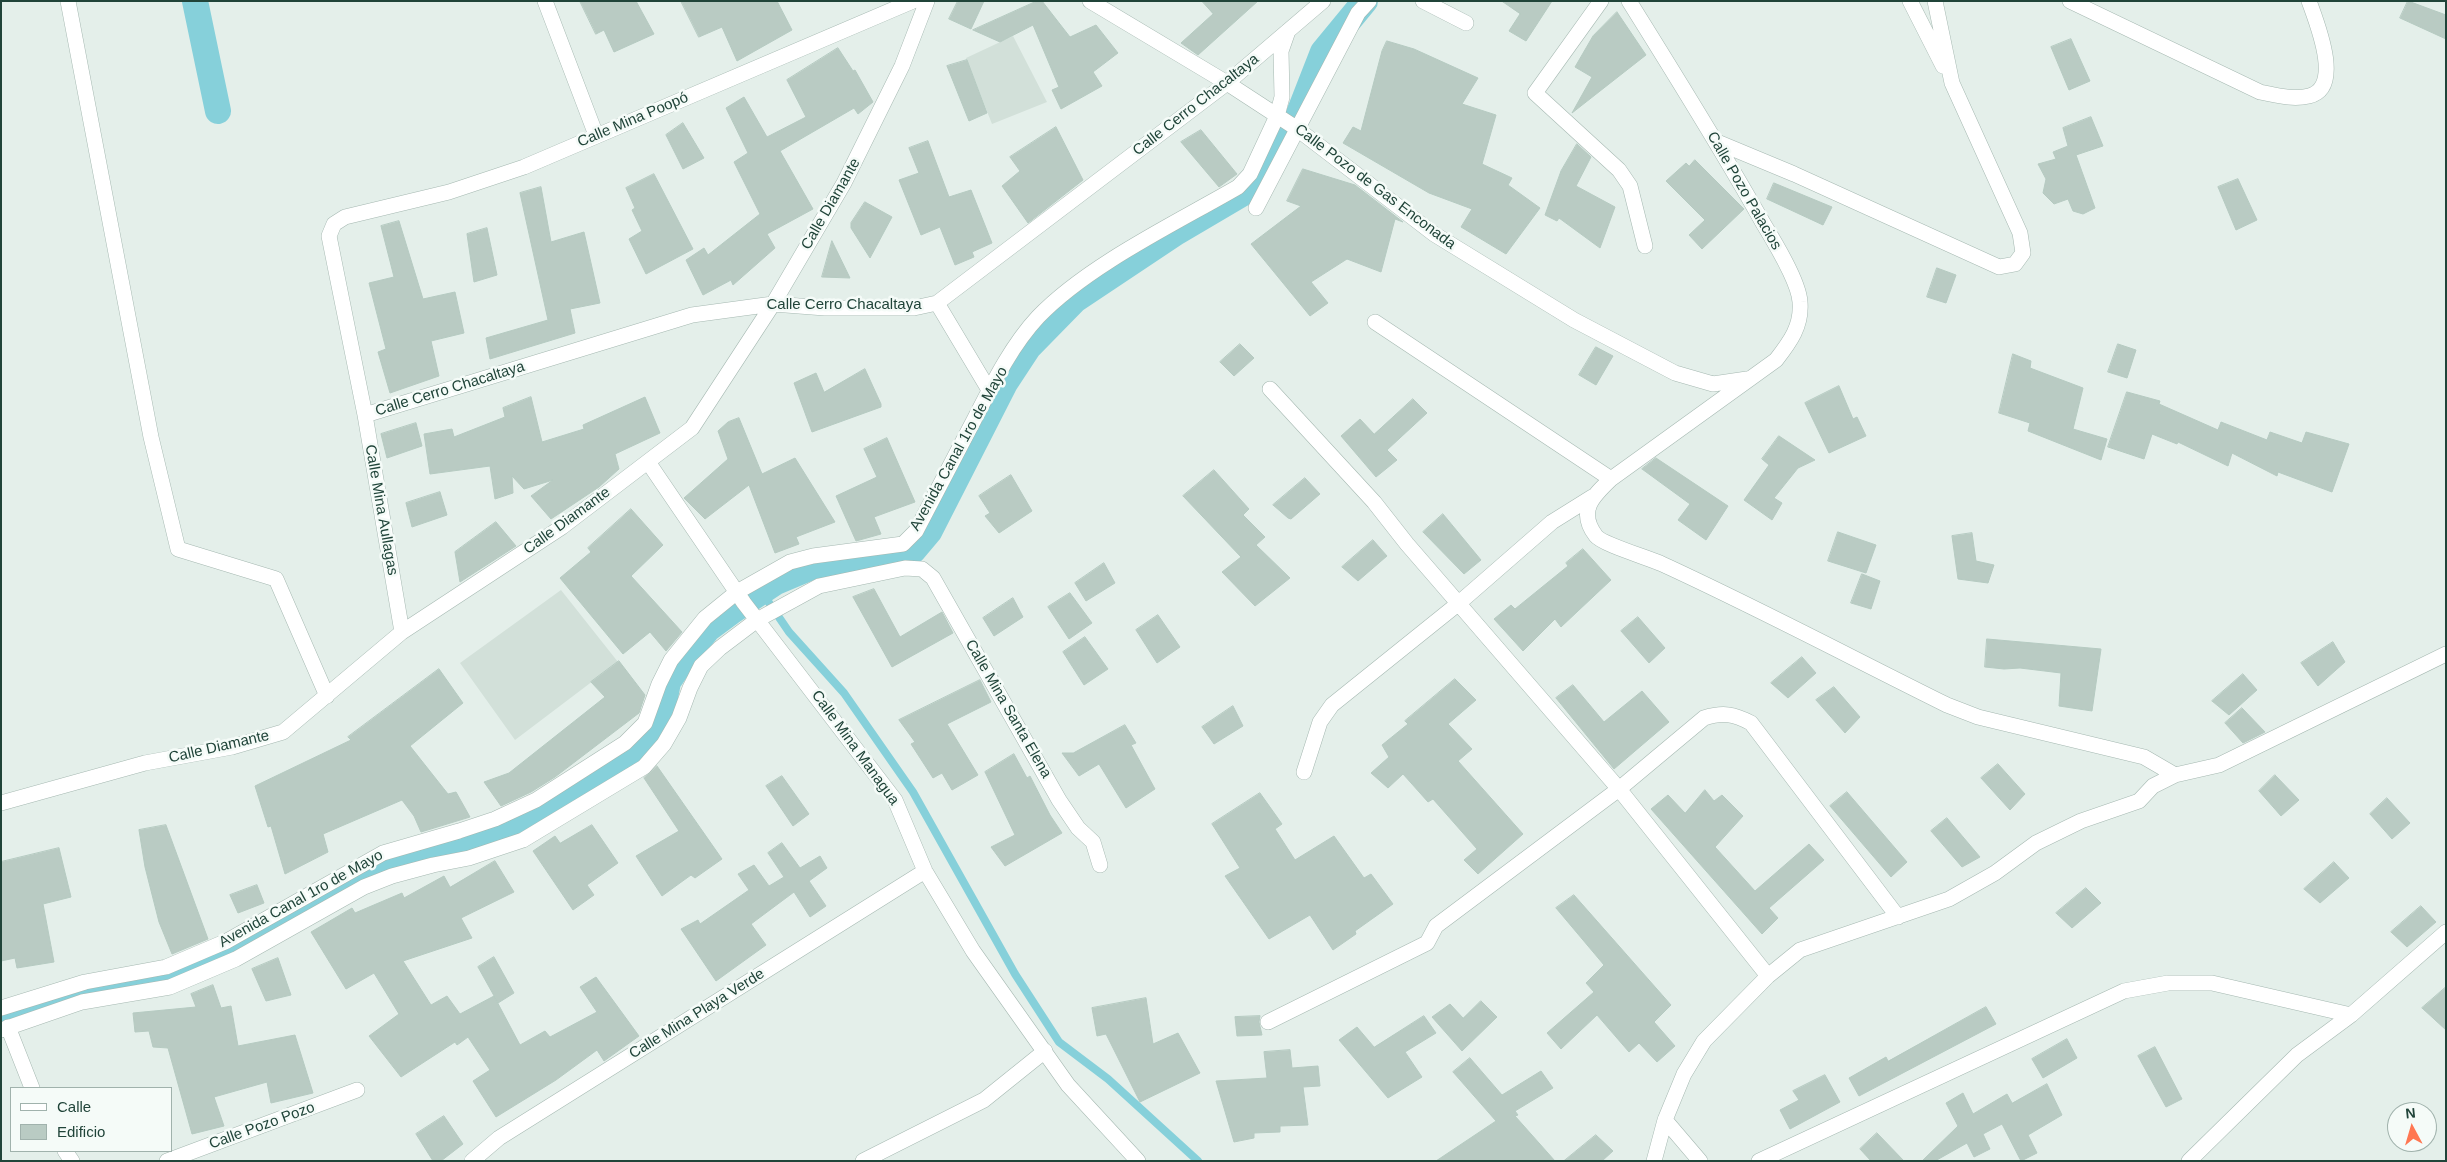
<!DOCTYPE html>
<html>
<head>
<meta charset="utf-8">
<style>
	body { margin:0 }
	#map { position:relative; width:2447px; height:1162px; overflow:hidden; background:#e4efea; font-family:Arial,sans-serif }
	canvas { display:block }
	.frame { position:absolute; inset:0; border:2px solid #204439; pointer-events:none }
	.legend { position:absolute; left:10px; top:1087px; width:162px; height:65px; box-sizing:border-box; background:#f5fbf8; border:1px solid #a0b2ac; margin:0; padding:6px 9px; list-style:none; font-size:15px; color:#204439 }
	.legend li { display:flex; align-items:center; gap:10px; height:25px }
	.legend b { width:25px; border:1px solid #a0b2ac }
	.north { position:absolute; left:2387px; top:1102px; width:50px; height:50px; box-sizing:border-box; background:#f5fbf8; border:1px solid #a0b2ac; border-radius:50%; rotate:354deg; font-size:14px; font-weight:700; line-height:20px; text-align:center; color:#204439 }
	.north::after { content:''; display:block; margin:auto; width:18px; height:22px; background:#ff7752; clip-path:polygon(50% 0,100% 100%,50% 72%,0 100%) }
</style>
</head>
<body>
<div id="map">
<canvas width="2447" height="1162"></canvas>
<div class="frame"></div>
<ul class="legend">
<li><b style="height:6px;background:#fff"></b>Calle</li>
<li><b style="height:14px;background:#b9cbc3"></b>Edificio</li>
</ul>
<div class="north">N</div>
</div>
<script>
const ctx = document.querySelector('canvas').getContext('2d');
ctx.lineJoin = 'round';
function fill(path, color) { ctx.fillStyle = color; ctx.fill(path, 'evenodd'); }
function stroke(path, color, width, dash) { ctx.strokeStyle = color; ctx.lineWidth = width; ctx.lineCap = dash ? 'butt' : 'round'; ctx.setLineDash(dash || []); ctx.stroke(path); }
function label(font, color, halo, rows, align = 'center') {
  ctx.font = font + ' Arial,sans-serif'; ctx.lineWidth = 5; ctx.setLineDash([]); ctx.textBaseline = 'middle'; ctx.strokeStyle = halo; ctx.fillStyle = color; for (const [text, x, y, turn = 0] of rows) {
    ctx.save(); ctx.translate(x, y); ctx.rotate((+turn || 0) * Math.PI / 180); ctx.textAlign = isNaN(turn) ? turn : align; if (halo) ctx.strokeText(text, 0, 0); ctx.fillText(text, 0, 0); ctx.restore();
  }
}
fill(new Path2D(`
	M1013,36L1047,102L992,124L966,58Z
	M561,590L618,662L515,740L460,663Z`), '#d2e0d9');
stroke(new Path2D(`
	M761,591L789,632L844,693L913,792L1015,974L1059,1042L1108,1079L1198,1161`), '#86d0da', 8);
stroke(new Path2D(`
	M195,1L218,111
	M1,1018L84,992L147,981L169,974L232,948L380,867L487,837L513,826L638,752L654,729L664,703L668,682L681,663L708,629L731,612L776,582L814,566L899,557L913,551L929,532L1005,383L1028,348L1075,300L1177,232L1250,189L1274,160L1298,116L1323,52L1365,1`), '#86d0da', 26);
const building = new Path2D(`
	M580,1H636L654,34L614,52L604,30L596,34Z
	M681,1H777L792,30L737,61L722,27L699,37Z
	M958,1H984L971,29L949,19Z
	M1037,1H1042L1070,37L1096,25L1118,53L1093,72L1102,86L1061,109L1052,90L1059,87L1033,25L1000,42L973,30Z
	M1202,1H1258L1198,55L1181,43L1213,14Z
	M1502,1H1552L1526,41L1509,31L1520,14Z
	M2408,1L2446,15V39L2400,18Z
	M1617,12L1646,55L1572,113L1592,77L1575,67L1593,36Z
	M2071,39L2090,81L2069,90L2051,47Z
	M1387,41L1414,49L1478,78L1462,104L1496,115L1482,164L1512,178L1508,185L1540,208L1506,254L1461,227L1472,209L1429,193L1343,143L1353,127L1361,131L1382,51Z
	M838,48L853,71L855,70L873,102L858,114L854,108L780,151L813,209L767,234L775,248L733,285L731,280L703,295L686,260L704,248L708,255L760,214L734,162L748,153L726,108L744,97L767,137L806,117L787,80Z
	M967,60L987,113L969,121L947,66Z
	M2091,117L2103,146L2076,155L2095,208L2083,214L2073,211L2068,199L2054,204L2043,193L2046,179L2038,164L2056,159L2053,152L2068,146L2063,128Z
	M683,123L704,158L683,169L666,135Z
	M1056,127L1083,180L1028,223L1002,186L1020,171L1010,157Z
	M1201,130L1237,174L1219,187L1181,142Z
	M928,141L949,197L971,190L992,243L972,252L974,257L955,265L940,227L921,235L899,180L919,173L909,148Z
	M1577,144L1591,157L1576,186L1615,207L1600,248L1559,218L1557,221L1545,215L1561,171Z
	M1695,160L1744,209L1702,249L1689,235L1705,220L1666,181L1686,163L1689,166Z
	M1303,169L1355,185L1403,222L1395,219L1381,272L1347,259L1311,282L1328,303L1310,316L1251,244L1301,206L1287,201Z
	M654,174L693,249L646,274L629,239L642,231L632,210L635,208L626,188Z
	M2238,179L2257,220L2236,230L2218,187Z
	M1774,183L1832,207L1823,225L1767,199Z
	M541,187L551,242L584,232L600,303L570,309L575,333L490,359L486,338L548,320L520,193Z
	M865,202L892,217L870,258L851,228V223Z
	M399,221L423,299L455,292L464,333L431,341L439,376L390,393L378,352L386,349L369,283L394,277L381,226Z
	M487,228L497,275L474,282L467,234Z
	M832,241L850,278L822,277Z
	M1937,268L1956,275L1946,303L1927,297Z
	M1240,344L1254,358L1234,376L1220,362Z
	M2118,344L2136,350L2127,378L2108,372Z
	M1596,347L1613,356L1596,385L1579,375Z
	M2013,354L2031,361L2030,368L2083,388L2073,429L2107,439L2101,460L2028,431L2030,423L1999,413Z
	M865,369L881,404V407L812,432L794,383L816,373L824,392Z
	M1839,386L1853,419L1857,417L1866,436L1829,453L1805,403Z
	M2127,392L2160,401L2159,404L2218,430L2221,422L2267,440L2270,432L2302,443L2306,432L2349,444L2332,492L2278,472L2277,476L2232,453L2228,466L2178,442L2177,444L2152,434L2144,459L2108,447Z
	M531,397L542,442L584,429L583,425L645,397L660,433L615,454L619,469L599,487L551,519L531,496L553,480L524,489L512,476L513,493L495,499L490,466L430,474L424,434L452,429L454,437L505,417L503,408Z
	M1413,399L1427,413L1387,450L1397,460L1376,477L1341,436L1360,419L1374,434Z
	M739,418L762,474L795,458L835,522L796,537L799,544L775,553L749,485L705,519L684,498L728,459L718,431L728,422Z
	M416,423L422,446L387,458L381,434Z
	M1779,436L1815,460L1798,468L1774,498L1782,503L1772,520L1744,500L1769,465L1762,459Z
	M887,438L915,502L874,517L881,534L856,541L836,496L877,477L864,449Z
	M1656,458L1728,506L1706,540L1678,520L1690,504L1642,469Z
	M1214,470L1249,509L1243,515L1265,537L1256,545L1290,578L1255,606L1222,572L1241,557L1183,496Z
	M1011,475L1032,511L999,533L985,516L990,513L979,496Z
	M1305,478L1320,494L1291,519L1288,518L1273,505Z
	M440,492L447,515L412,527L406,503Z
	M631,509L663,545L631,576L682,632L666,651L650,632L623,654L560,578L591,552L588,548Z
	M1443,514L1481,560L1464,574L1423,532Z
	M496,522L516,546L460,582L455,552Z
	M1838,532L1876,545L1866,573L1828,561Z
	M1972,533L1976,561L1994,565L1988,583L1958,579L1952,536Z
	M1373,540L1387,556L1358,581L1342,567Z
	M1583,549L1611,580L1561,627L1555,619L1523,651L1494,619L1511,605L1515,609L1568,566L1566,563Z
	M1104,563L1115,583L1086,601L1075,583Z
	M1862,574L1880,581L1871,609L1851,603Z
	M874,589L900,637L942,612L953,633L892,667L853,597Z
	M1070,593L1092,623L1069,639L1048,607Z
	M1013,598L1023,617L994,636L983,618Z
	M1158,615L1180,647L1157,663L1136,630Z
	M1638,617L1665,648L1649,663L1621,631Z
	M1085,637L1108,669L1084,685L1063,652Z
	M1987,639L2101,649L2092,711L2059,706L2061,673L2020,668L2004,669L1985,667Z
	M2333,642L2345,662L2318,686L2301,663Z
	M1802,657L1816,673L1788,698L1771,683Z
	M619,661L645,695L639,713L555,777L531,792L501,806L484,782L509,773L605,697L591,682Z
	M439,669L463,703L410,746L448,794L456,792L470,817L421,832L414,816L402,800L323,834L328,852L285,874L271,826L268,827L255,786L351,740L348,737Z
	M2243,674L2257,690L2229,715L2212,701Z
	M1455,679L1476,700L1448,724L1472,749L1458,761L1523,834L1478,874L1464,860L1477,849L1433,799L1428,802L1403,774L1388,788L1371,773L1389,757L1382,745L1408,724L1405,721Z
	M980,680L991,702L947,724L978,775L952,790L942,773L933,778L911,744L915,742L899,720Z
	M1573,685L1604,722L1642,691L1669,722L1614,769L1556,698Z
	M1834,687L1860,717L1845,733L1816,700Z
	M1233,706L1243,726L1214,744L1202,727Z
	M2242,708L2265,732L2243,743L2225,723Z
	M1125,725L1136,743L1131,745L1155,789L1126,808L1099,764L1079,776L1062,753H1073Z
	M1014,754L1027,778L1030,776L1050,815L1062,833L1005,866L991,847L1015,835L985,772Z
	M1998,764L2025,794L2010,810L1981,778Z
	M657,766L722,859L695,878L691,875L662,896L636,856L679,831L644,778Z
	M2275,775L2299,800L2281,816L2259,791Z
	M782,776L809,814L793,826L766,786Z
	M1705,790L1714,801L1722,795L1743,816L1715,847L1755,891L1809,844L1824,860L1769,908L1778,918L1762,934L1651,809L1668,795L1685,813Z
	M1847,792L1907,862L1891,877L1830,806Z
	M1260,793L1282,824L1275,829L1295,860L1334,836L1364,878L1371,874L1393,904L1355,931L1356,934L1333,950L1310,915L1269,939L1225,876L1240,868L1212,824Z
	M2387,798L2410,823L2392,839L2370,814Z
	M1947,818L1980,857L1962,867L1931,831Z
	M166,825L208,939L172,954L159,922L145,867L139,830Z
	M592,825L618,863L587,885L594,895L573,910L533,851L555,836L560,843Z
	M782,843L800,868L820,856L827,868L809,881L826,906L810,917L794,892L751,924L766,945L716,981L681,929L698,920L700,924L749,890L738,874L754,865L769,886L784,877L768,853Z
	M59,848L71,897L43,904L54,962L17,968L15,958L1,961V862Z
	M495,861L514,892L461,918L472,938L403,961L431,1005L447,996L460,1014L494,996L520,1045L545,1031L550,1037L597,1012L580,987L596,977L639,1036L604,1061L597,1050L556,1080L496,1117L473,1081L490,1070L468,1037L457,1045L455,1042L401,1077L369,1036L399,1014L374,973L346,989L311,932L352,908L355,913L402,893L404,898L444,876L450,887Z
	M2334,862L2349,878L2320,903L2304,889Z
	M257,885L264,903L238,913L230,895Z
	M2086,888L2101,903L2072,928L2056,913Z
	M1574,895L1671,1005L1654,1022L1675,1046L1657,1062L1639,1043L1629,1052L1597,1015L1561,1049L1547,1033L1594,992L1586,983L1604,965L1556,908Z
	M2421,906L2436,922L2407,947L2391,932Z
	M494,957L514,993L498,1003L478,967Z
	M278,958L291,995L266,1001L252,969Z
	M213,985L221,1008L231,1006L238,1046L295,1035L313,1093L271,1103L267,1082L214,1097L224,1126L192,1134L168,1048L153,1047L149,1031L135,1032L133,1013L196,1007L191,994Z
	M2446,987V1030L2422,1008Z
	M1146,998L1153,1044L1178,1033L1200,1073L1140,1102L1106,1034L1097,1036L1092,1008Z
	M1481,1001L1497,1017L1462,1051L1432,1017L1450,1004L1463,1018Z
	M1986,1007L1996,1024L1859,1096L1849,1078L1886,1057L1888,1061Z
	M1260,1016L1259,1022L1262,1035L1237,1036L1235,1017Z
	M1424,1016L1436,1033L1405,1052L1422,1077L1388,1098L1339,1040L1357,1027L1374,1047Z
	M2067,1039L2077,1058L2043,1078L2032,1059Z
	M2155,1047L2182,1099L2166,1107L2138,1056Z
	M1290,1050L1292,1068L1318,1066L1320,1086L1303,1087L1308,1125L1280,1126V1132L1254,1133V1138L1234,1142L1216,1081L1267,1078L1264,1052Z
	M1470,1058L1502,1095L1541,1071L1553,1088L1515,1111L1518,1115L1515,1116L1555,1161H1436L1496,1121L1453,1072Z
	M1825,1075L1840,1102L1790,1129L1780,1110L1799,1100L1793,1091Z
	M2047,1084L2062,1115L2028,1135L2037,1153L2021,1161L2002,1124L1983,1134L1990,1149L1974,1157L1967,1143L1935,1161L1923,1160L1958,1126L1946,1103L1963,1093L1973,1114L2007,1094L2012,1103Z
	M444,1116L463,1144L441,1161H433L416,1134Z
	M1877,1133L1904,1161H1871L1860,1149Z
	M1596,1135L1613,1151L1602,1161H1564Z`);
fill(building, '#b9cbc3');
stroke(building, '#b5cac1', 1);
const minor = new Path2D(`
	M68,1L151,437L178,549L276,579L327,696
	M545,1L596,135
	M1090,1L1227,83L1296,128L1434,234L1574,320L1675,373L1713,384L1747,379
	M1423,1L1466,23
	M1601,1L1535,93L1619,170L1630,186L1645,246
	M1629,1C1675,75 1721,148 1763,223C1774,241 1799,282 1800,302C1802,326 1790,342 1776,360L1611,479C1593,496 1577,511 1596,536C1602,544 1649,558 1662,564C1758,608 1852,658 1947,705L1978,717L2144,757L2175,775L2153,786L2139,801L2081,821L2036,843L1995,873L1949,899L1800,950L1768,976L1704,1041L1684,1074L1665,1120L1654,1161
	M1910,1L1943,66
	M2070,1L2260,92C2276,95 2292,100 2309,96C2344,88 2316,21 2309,1
	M1717,142L1794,174L1999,267L2015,264L2023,253L2020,233L1952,83L1935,1
	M1256,208L1358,13L1369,1
	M937,303L989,390
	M1375,322L1611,479
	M1270,389L1374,502L1407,544L1619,789L1768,976
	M365,415L692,315L773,304L825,308H914L937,303L1227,83L1323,1
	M648,462L744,603L895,800L925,871L973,951L1068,1085L1138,1161
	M402,632L365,415L329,236L334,224L345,217L449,192L524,167L913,1
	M1304,772L1320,722L1332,705L1459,603L1552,522L1592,497
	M2175,775L2219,765L2446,654
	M1,803L145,763L232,747L283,732L402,632L562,527L692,428L773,304L844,183L902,66L927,1
	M1,1008L85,982L166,967L227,941L383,853L459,831L495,819L536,800L625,743L645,723L659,684L671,660L705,618L737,592L790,562L813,556L903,544L916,531C935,494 955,457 974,420C992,385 1011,346 1038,317C1088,265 1176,223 1238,187L1250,174L1277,116L1282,97L1281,51L1288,31
	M1268,1022L1427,943L1436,926L1619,789L1704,718C1723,712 1734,714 1751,723L1898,917
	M8,1027L32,1088
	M1,1030L82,1002L170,987L236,959L364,887L392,876L433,865L469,858L523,840L644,767L664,744L679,718L690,688L701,666L720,648L757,620L819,586L905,568L922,569L933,578L1059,800L1078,828L1093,842L1100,865
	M1665,1120L1700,1161
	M65,1151L72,1161
	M167,1161L357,1090
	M472,1161L499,1138L925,871
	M863,1161L984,1100L1045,1051
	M1759,1161L2124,991L2168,983H2212L2351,1015
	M2189,1161L2297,1055L2351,1015L2446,932`);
stroke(minor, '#a5b8b1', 16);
stroke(minor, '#fff', 15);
label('15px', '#204439', '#f5fbf8', [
	["Calle Cerro Chacaltaya",1196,105,-38],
	["Calle Mina Poopó",633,120,-23],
	["Calle Pozo de Gas Enconada",1375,187,37],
	["Calle Pozo Palacios",1744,191,60],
	["Calle Diamante",831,204,-60],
	["Calle Cerro Chacaltaya",844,305],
	["Calle Cerro Chacaltaya",450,389,-17],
	["Avenida Canal 1ro de Mayo",959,449,-61],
	["Calle Mina Aullagas",381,510,80],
	["Calle Diamante",567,521,-36],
	["Calle Mina Santa Elena",1008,709,60],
	["Calle Diamante",219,747,-13],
	["Calle Mina Managua",855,748,54],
	["Avenida Canal 1ro de Mayo",301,899,-29],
	["Calle Mina Playa Verde",697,1014,-32],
	["Calle Pozo Pozo",262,1126,-20]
]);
</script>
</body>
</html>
